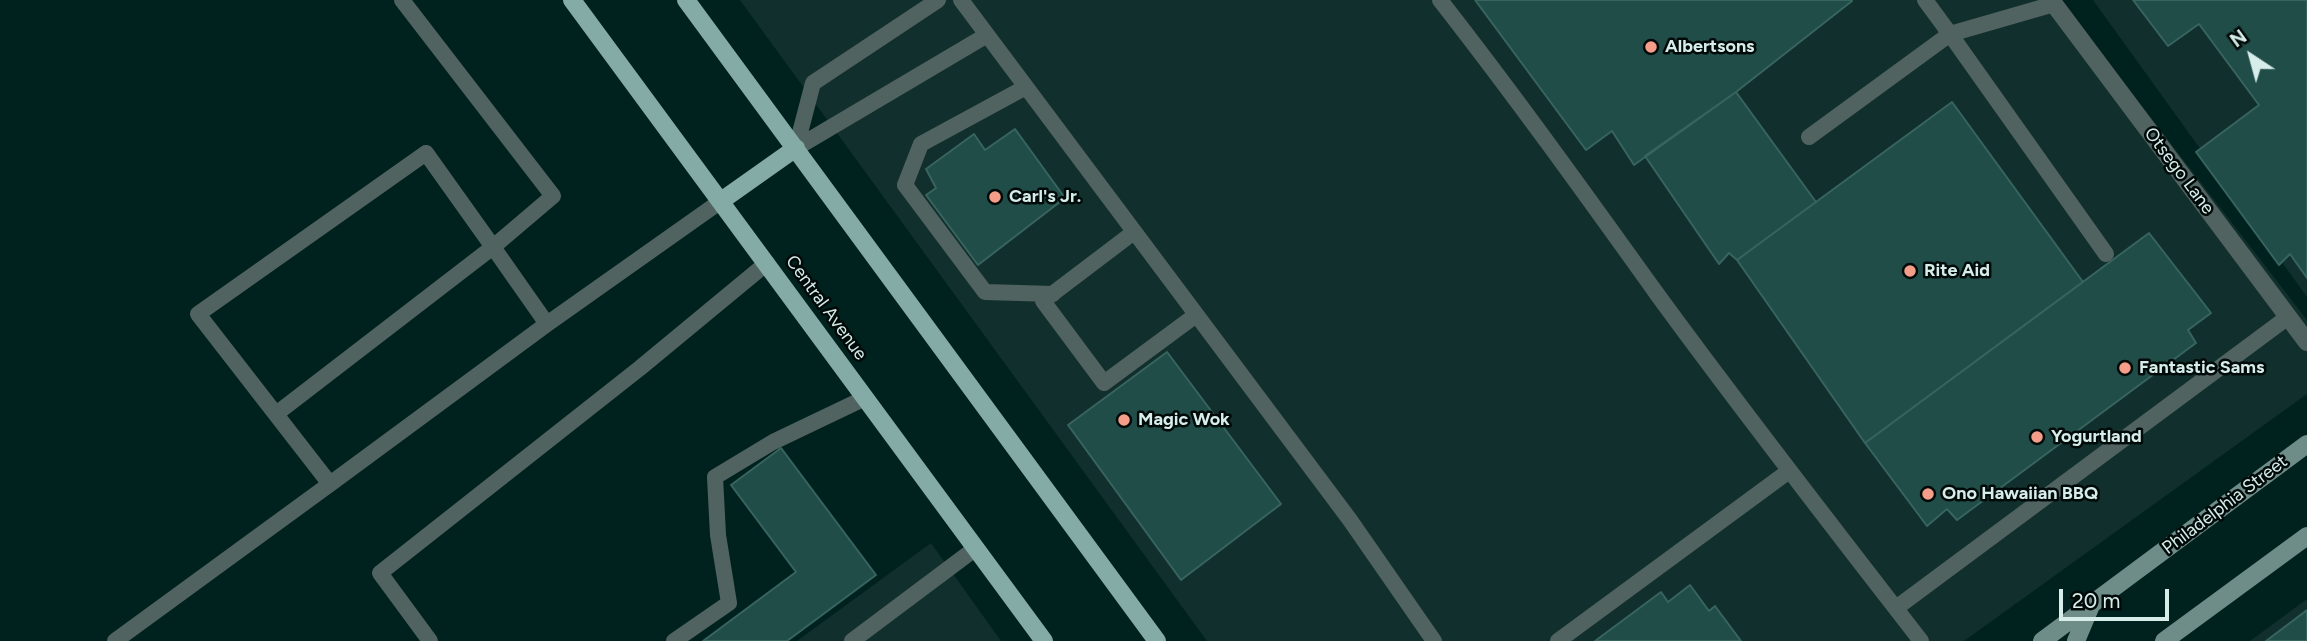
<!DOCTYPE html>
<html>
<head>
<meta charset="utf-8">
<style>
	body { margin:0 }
	#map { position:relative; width:2307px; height:641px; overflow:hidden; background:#00221f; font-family:Figtree,sans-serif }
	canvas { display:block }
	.north { position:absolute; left:2216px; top:21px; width:70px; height:70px; -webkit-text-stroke:5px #000a08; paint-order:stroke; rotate:324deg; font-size:19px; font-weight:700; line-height:28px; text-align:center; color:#d6ede9 }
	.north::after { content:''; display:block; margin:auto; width:24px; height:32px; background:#d6ede9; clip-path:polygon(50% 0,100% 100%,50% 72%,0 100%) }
	.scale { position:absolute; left:2059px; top:589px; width:110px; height:32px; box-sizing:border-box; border:4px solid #d6ede9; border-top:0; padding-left:9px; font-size:21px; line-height:24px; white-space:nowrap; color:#d6ede9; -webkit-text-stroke:5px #000a08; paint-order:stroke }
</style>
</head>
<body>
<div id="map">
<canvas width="2307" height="641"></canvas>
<div class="north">N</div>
<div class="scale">20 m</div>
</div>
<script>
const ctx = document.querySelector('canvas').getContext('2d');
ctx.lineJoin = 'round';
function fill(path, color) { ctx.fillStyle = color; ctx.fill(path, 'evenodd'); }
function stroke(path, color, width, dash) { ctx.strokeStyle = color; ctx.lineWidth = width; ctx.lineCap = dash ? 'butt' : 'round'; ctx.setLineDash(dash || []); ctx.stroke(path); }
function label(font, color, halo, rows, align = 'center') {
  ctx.font = font + ' Figtree,sans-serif'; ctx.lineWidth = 5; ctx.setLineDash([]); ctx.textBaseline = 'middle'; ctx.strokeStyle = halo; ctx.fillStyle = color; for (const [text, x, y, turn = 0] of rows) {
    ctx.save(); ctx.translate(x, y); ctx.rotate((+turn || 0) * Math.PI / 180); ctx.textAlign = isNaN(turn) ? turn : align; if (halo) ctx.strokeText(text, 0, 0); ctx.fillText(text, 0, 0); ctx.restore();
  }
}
fill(new Path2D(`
	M740,0H2060L2307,320V394L1964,641H1207Z
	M2093,0H2307V297Z
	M931,543L1001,641H797Z
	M2307,599V641H2250Z`), '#112f2c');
const building = new Path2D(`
	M1475,0H1851L1852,1L1736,92L1634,165L1612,131L1586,150Z
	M2133,0H2307V278L2290,254L2279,265L2196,152L2259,105L2199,24L2168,46Z
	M1736,92L1816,202L1737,260L1729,253L1719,264L1645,156Z
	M1952,102L2083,282L1865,443L1737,260Z
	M1015,129L1065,198L978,265L926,195L936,188L926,169L974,134L985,150Z
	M2149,233L2211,313L2188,330L2196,343L1957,520L1947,509L1927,526L1865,443Z
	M1167,352L1281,504L1181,580L1068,425Z
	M781,448L876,575L787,641H703L796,572L731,485Z
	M1690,585L1709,611L1715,606L1741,641H1595L1661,592L1668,602Z
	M2307,610V641H2266Z`);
fill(building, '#214d49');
stroke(building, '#38645f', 2);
stroke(new Path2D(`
	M402,0L553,196L493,247L426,153L198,314L330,484L547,324L721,201
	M961,0L1350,520L1434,641
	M1440,0C1515,96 1586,195 1657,294C1743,412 1832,526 1921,641
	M1925,0L1950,34L2054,4
	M1026,87L921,144L905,185L985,292L1053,294
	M1809,137L1950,34L2106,254
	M796,148L987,35
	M796,148L813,83L938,0
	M1134,232L1043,301L1104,383L1196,315
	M276,414L493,247L547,324
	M1896,608L2288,317
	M115,641L330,484
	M430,641L380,573L640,368L767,263
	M674,641L729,603L718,535L715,477L773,442L865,398
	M852,641L976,548
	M1558,641L1789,471`), '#516361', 16);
stroke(new Path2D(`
	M2051,0L2307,342`), '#516361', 18);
stroke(new Path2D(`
	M2042,641L2307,444
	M2076,641L2092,603
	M2164,641L2307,536`), '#6e8c88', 18);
stroke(new Path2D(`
	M572,0L1044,641
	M686,0L1157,641
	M721,201L796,148`), '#85aba6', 18);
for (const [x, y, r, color] of [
	[1651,47,7,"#f49e89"],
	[995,197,7,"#f49e89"],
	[1910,271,7,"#f49e89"],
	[2125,368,7,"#f49e89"],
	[1124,420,7,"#f49e89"],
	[2037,437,7,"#f49e89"],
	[1928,494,7,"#f49e89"]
]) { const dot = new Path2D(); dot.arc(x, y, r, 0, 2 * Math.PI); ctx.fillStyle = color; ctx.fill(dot); stroke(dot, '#000a08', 2.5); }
label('bold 18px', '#d6ede9', '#000a08', [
	["Albertsons",1665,47],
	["Carl's Jr.",1009,197],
	["Rite Aid",1924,271],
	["Fantastic Sams",2139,368],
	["Magic Wok",1138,420],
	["Yogurtland",2051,437],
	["Ono Hawaiian BBQ",1942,494]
], 'left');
label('18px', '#d6ede9', '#000a08', [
	["Otsego Lane",2179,171,53],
	["Central Avenue",826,308,54],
	["Philadelphia Street",2225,505,-37]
]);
</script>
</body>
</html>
